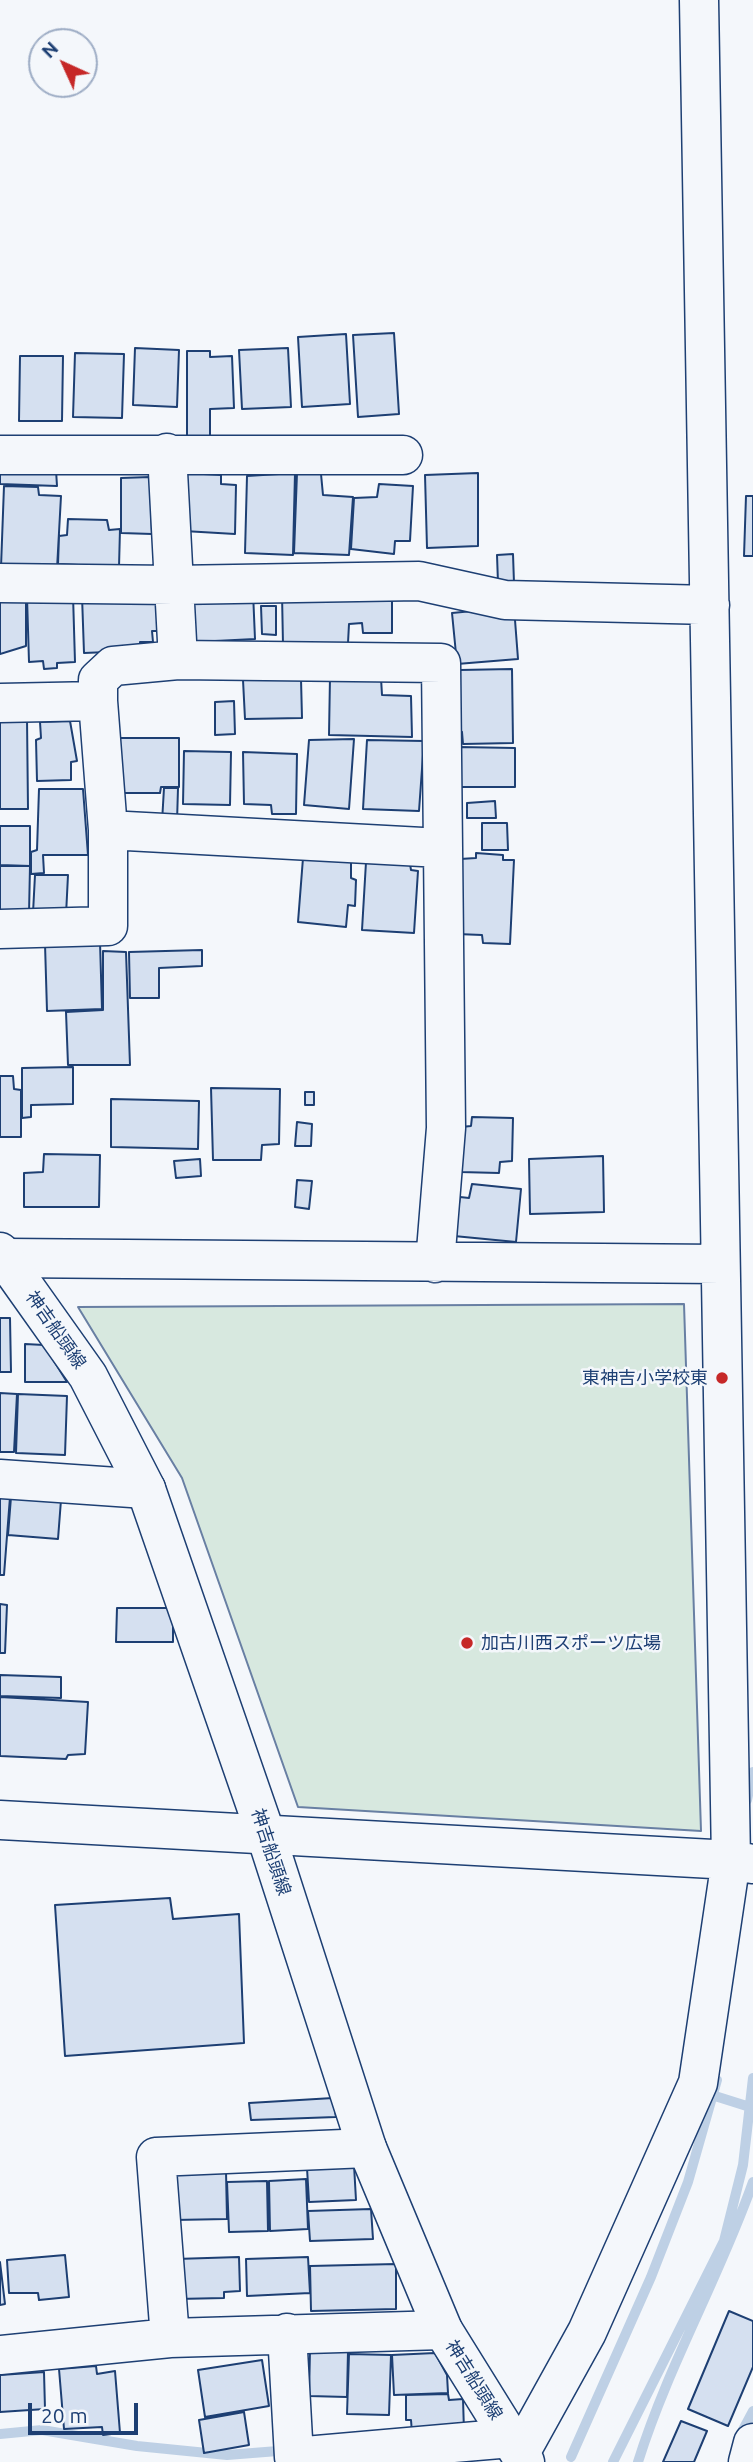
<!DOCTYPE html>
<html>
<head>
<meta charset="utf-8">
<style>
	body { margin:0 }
	#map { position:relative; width:753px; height:2462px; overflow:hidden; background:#f4f7fb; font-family:Ubuntu,sans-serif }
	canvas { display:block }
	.north { position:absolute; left:28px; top:28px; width:70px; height:70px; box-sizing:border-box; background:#f4f7fb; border:2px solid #9eadc5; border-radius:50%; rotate:315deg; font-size:19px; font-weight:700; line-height:28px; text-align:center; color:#1d3f73 }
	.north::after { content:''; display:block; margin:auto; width:24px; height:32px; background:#c62828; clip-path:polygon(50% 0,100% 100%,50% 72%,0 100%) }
	.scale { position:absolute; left:28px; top:2403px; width:110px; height:32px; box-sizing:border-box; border:4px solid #1d3f73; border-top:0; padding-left:9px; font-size:21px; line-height:24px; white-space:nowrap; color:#1d3f73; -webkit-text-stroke:5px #f4f7fb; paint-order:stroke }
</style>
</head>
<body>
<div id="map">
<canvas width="753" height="2462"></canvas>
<div class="north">N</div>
<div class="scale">20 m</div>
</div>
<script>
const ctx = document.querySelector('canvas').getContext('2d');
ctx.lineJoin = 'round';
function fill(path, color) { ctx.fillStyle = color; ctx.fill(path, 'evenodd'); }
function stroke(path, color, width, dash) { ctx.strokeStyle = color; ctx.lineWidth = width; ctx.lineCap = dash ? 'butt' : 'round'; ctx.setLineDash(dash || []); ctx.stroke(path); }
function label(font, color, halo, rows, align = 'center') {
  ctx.font = font + ' Ubuntu,"Noto Sans JP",sans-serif'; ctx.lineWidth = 5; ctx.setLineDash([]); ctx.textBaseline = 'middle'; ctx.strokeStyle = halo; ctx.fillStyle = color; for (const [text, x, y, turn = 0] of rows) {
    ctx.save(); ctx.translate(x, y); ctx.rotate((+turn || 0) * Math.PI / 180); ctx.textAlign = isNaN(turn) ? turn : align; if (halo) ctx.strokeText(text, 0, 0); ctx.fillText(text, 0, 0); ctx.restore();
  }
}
const green = new Path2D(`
	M684,1304L701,1831L298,1807L182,1478L78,1307Z`);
fill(green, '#d7e8df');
stroke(green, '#687fa3', 2);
stroke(new Path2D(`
	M747,1800L753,1772
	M715,2096L753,2108
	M0,2434L42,2430L137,2446L227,2455L278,2451V2441
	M738,2439L753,2411
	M571,2457L651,2277L688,2182L717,2080
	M613,2462L724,2241L743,2165L753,2078
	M638,2462C668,2366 719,2278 753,2182`), '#bed0e5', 10);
const building = new Path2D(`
	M394,333L399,414L358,417L353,335Z
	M346,334L350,404L302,407L298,337Z
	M135,348L179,350L177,407L133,405Z
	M288,348L291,407L242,409L239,350Z
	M187,351H210V357L232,356L234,408L210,409V437H187Z
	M75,353L124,354L122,418L73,417Z
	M20,356H63L62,421H19Z
	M0,470H56L57,486L0,484Z
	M186,473L221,475V484L236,485L235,534L184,531Z
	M295,473L293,555L245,553L247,476Z
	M297,473L321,474L323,495L353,497L349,555L294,553Z
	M478,473V546L427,548L425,475Z
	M150,477L152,534L121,533V478Z
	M379,484L413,486L410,541H395L394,554L351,549L354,498L377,497Z
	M4,486L38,487L39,495L61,496L57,569L1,567Z
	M746,496H753V556H744Z
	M68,519L107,520L109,530L120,529L119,567L58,564L59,536L67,535Z
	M513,554L514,583H498L497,555Z
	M253,592L255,639L195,642L193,594Z
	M162,594L160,631H152L153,642H140V647L108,648V652L84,653L82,596Z
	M282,594H392V633H363L362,623L349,624L348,643L283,645Z
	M73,595L75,662L57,663V668L44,669L43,661L29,662L27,597Z
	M0,599H26V646L0,654Z
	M261,606H276V635L262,634Z
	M514,607L518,659L457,664L452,613Z
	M512,669L513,743L463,744L462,732L458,730L460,670Z
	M330,677L381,678L382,695L411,696L412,737L329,735Z
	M301,679L302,718L245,719L243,680Z
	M234,701L235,734L215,735V702Z
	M27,718L28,809H0V719Z
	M70,721L77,761L71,762V780L37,781L36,740L41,738L40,722Z
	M114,738H179V787H161L160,793H116Z
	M354,739L349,809L304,805L309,740Z
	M367,740L424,741L419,811L363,809Z
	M459,747L515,748V787H459Z
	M184,751L231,752L230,805L183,804Z
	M243,752L297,754L296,814H272L271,805L244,804Z
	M164,788H178L177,822H162Z
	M39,789H83L88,855H43L44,873L31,874V852L37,850Z
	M495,801L496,818H467V803Z
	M482,823H507L508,850H482Z
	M0,826H30V866L0,865Z
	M476,853L503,855V860H514L510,944L483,943L482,935L457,934L460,859L476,858Z
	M303,858L351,860V878L356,880L355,906L348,905L346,927L298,922Z
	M366,862L410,864L411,870L418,871L414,933L362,930Z
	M0,866H30L29,914H0Z
	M35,875H68L66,915L33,913Z
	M100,942L102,1009L47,1011L45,944Z
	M202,950V966L159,968V998H130L129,952Z
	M103,951L126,952L130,1065H68L66,1012L103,1010Z
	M73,1067V1104L31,1105V1117L22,1118V1068Z
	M0,1076H13L14,1089L21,1090V1137H0Z
	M211,1088L280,1089L279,1144L262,1145L261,1160H213Z
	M305,1092H314V1105H305Z
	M111,1099L199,1101L198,1149L111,1147Z
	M472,1117L513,1118L512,1161L500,1162L499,1173L460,1172L461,1127L471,1126Z
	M297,1122L312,1124L311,1146H295Z
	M44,1154L100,1155L99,1207H24V1173L43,1172Z
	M603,1156L604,1212L530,1214L529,1159Z
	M200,1159L201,1176L176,1178L174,1161Z
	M297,1180L312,1181L309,1209L295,1207Z
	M472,1184L521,1189L516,1242L454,1236L460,1197L469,1198Z
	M0,1318H10L11,1372H0Z
	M25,1344L44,1345L67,1382H25Z
	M0,1393L17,1394L14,1452H0Z
	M18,1394L67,1396L65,1455L16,1453Z
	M0,1496L10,1497L4,1575H0Z
	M11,1497L61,1500L58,1539L8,1535Z
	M0,1604L7,1605L5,1653H0Z
	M117,1608H173V1642H116Z
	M0,1675L61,1677V1698L0,1696Z
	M0,1697L88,1702L85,1754L68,1755L66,1759L0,1756Z
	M170,1898L173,1919L239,1914L244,2043L65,2056L55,1905Z
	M333,2098L336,2117L251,2120L249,2103Z
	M354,2165L356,2200L309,2202L307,2168Z
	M226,2171L227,2219L174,2220V2173Z
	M306,2179L308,2229L270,2231L269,2181Z
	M267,2181L268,2231L229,2232L227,2182Z
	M371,2209L373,2239L310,2241L308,2211Z
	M65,2255L69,2297L39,2300L38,2293H9L7,2260Z
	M239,2257L240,2291L224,2292V2298L177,2299L176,2259Z
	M308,2257L310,2293L247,2296L246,2259Z
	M0,2262L5,2304L0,2305Z
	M396,2264V2309L311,2311L310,2266Z
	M729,2311L753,2321V2367L728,2426L688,2409Z
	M310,2350L348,2351L347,2397L309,2396Z
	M435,2353L447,2375L448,2393L394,2395L392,2355Z
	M349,2354L391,2355L389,2415L347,2414Z
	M262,2360L269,2406L205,2417L198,2370Z
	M96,2366L97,2374L115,2371L120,2433L103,2435L102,2427L64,2429L59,2369Z
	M44,2372L45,2409L0,2412V2375Z
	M448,2394L449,2400L463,2399L464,2431L412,2433L411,2420H406V2395Z
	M244,2412L249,2445L204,2453L199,2420Z
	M681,2421L707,2431L694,2462H663Z`);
fill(building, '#d5e0f0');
stroke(building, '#1d3f73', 2);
const minor = new Path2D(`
	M167,453L178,660
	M0,455H403
	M0,583L173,585L419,581L505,600L710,605
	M98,701V680L113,666L178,660L441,663L446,1128L435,1263
	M0,703L98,701L108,830V926L0,929
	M108,830L441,848
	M7,1258L720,1264
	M0,1479L146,1489
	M0,1820L731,1860L753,1864
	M287,2333L294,2457L511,2438
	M170,2338L156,2157L367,2148
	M0,2355L170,2338L443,2330
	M520,2453L587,2332L698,2083L731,1860L699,0
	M748,2462L753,2443`);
const major = new Path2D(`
	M0,1252L88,1376L146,1489L266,1835L367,2148L443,2330L525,2462`);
stroke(minor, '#1d3f73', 41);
stroke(major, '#1d3f73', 41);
stroke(minor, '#f4f7fb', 38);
stroke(major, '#f4f7fb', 38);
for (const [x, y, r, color] of [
	[722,1378,7,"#c62828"],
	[467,1643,7,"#c62828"]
]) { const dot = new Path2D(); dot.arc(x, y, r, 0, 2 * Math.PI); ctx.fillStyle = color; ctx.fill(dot); stroke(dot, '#f4f7fb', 2.5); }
label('18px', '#1d3f73', '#f4f7fb', [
	["神吉船頭線",56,1330,55],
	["神吉船頭線",271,1852,72],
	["神吉船頭線",474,2380,58]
]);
label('18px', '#1d3f73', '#f4f7fb', [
	["東神吉小学校東",708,1378],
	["加古川西スポーツ広場",481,1643,"left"]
], 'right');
</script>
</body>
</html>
